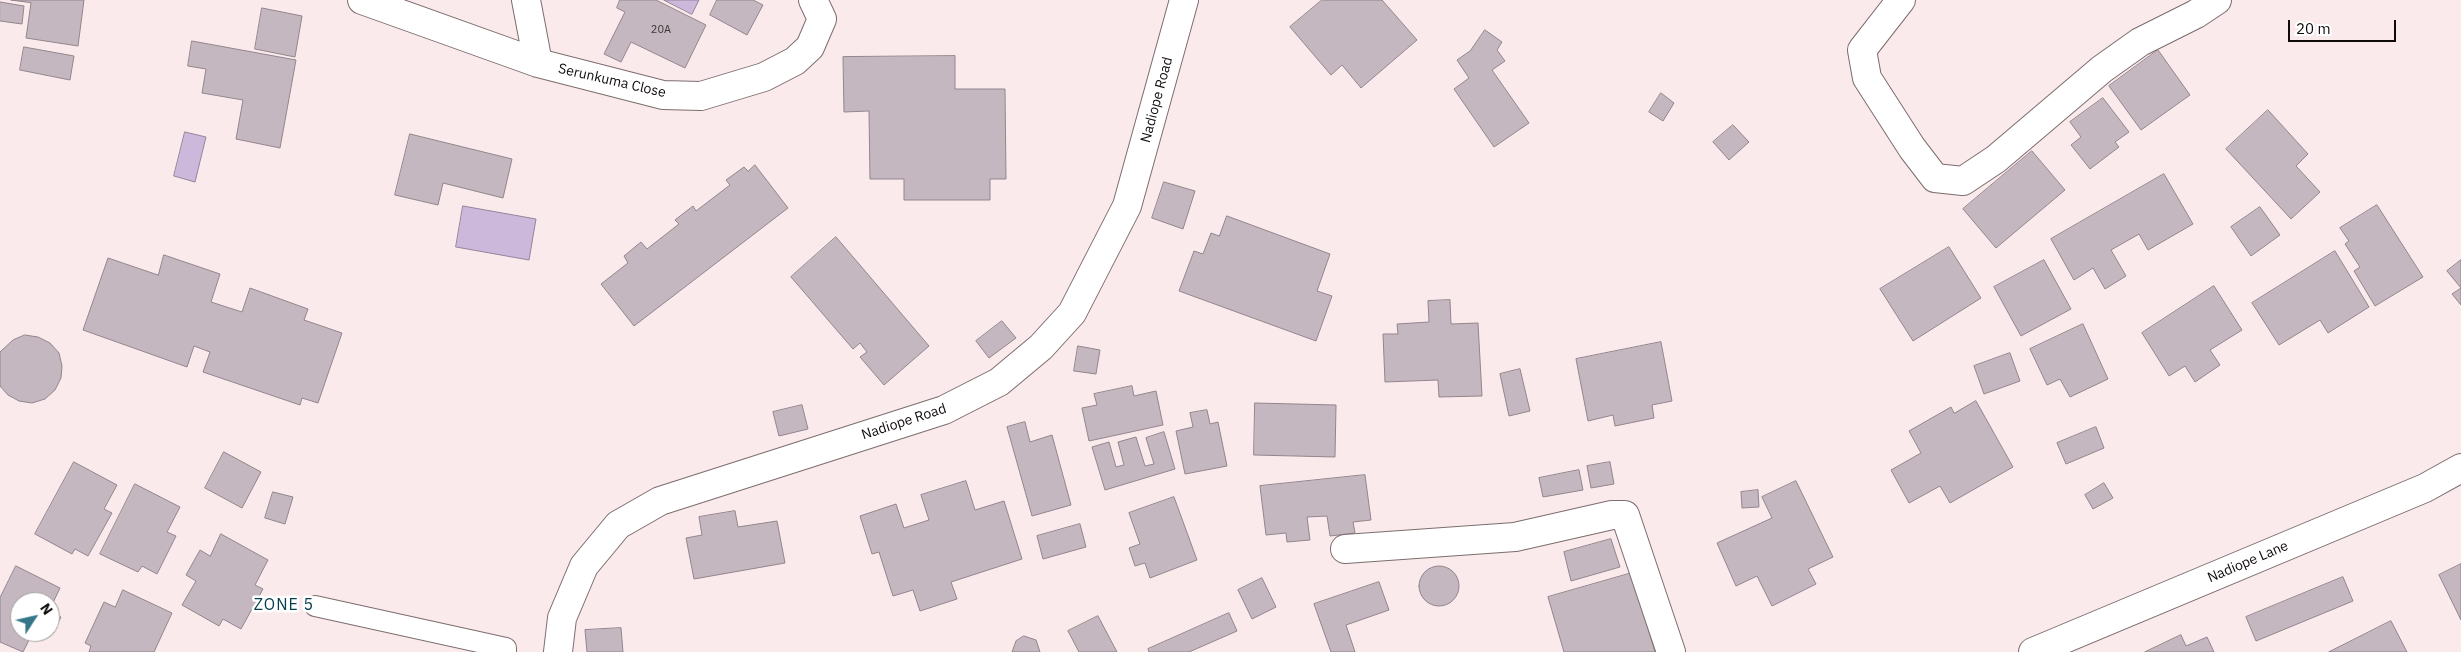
<!DOCTYPE html>
<html>
<head>
<meta charset="utf-8">
<style>
	body { margin:0 }
	#map { position:relative; width:2461px; height:652px; overflow:hidden; background:#fbeaeb; font-family:"IBM Plex Sans",sans-serif }
	canvas { display:block }
	.north { position:absolute; left:10px; top:592px; width:50px; height:50px; box-sizing:border-box; background:#fff; border:1px solid #9f9d9d; border-radius:50%; rotate:55deg; font-size:14px; font-weight:700; line-height:20px; text-align:center; color:#100b0b }
	.north::after { content:''; display:block; margin:auto; width:18px; height:22px; background:#357789; clip-path:polygon(50% 0,100% 100%,50% 72%,0 100%) }
	.scale { position:absolute; left:2288px; top:20px; width:108px; height:22px; box-sizing:border-box; border:2px solid #100b0b; border-top:0; padding-left:6px; font-size:15px; line-height:18px; white-space:nowrap; color:#100b0b; -webkit-text-stroke:4px #fff; paint-order:stroke }
</style>
</head>
<body>
<div id="map">
<canvas width="2461" height="652"></canvas>
<div class="north">N</div>
<div class="scale">20 m</div>
</div>
<script>
const ctx = document.querySelector('canvas').getContext('2d');
ctx.lineJoin = 'round';
function fill(path, color) { ctx.fillStyle = color; ctx.fill(path, 'evenodd'); }
function stroke(path, color, width, dash) { ctx.strokeStyle = color; ctx.lineWidth = width; ctx.lineCap = dash ? 'butt' : 'round'; ctx.setLineDash(dash || []); ctx.stroke(path); }
function label(font, color, halo, rows, align = 'center') {
  ctx.font = font + ' "IBM Plex Sans",sans-serif'; ctx.lineWidth = 5; ctx.setLineDash([]); ctx.textBaseline = 'middle'; ctx.strokeStyle = halo; ctx.fillStyle = color; for (const [text, x, y, turn = 0] of rows) {
    ctx.save(); ctx.translate(x, y); ctx.rotate((+turn || 0) * Math.PI / 180); ctx.textAlign = isNaN(turn) ? turn : align; if (halo) ctx.strokeText(text, 0, 0); ctx.fillText(text, 0, 0); ctx.restore();
  }
}
const water = new Path2D(`
	M664,0H699L692,14Z
	M185,132L206,137L195,182L174,176Z
	M463,206L536,219L529,260L456,247Z`);
fill(water, '#cbb8da');
stroke(water, '#93849c', 1);
const building = new Path2D(`
	M11,0H84L78,46L26,38L31,3Z
	M620,0H656L706,25L685,68L631,42L621,62L604,54L625,12L617,8Z
	M717,0H753L763,5L747,35L710,15Z
	M1322,0H1382L1417,40L1361,88L1342,65L1331,75L1290,27Z
	M0,2L24,6L22,24L0,21Z
	M262,8L302,16L295,57L255,49Z
	M1485,30L1502,42L1497,50L1505,61L1492,70L1529,123L1494,147L1454,89L1469,78L1457,60L1470,51Z
	M192,41L296,60L280,148L236,139L243,100L202,93L206,69L188,66Z
	M24,47L74,56L70,80L20,70Z
	M2158,50L2190,95L2141,130L2109,86Z
	M955,56V89H1005L1006,179H990V200H904V179H870L869,111L844,112L843,57Z
	M1661,93L1674,103L1663,121L1649,112Z
	M2103,98L2129,132L2115,142L2119,147L2090,169L2071,145L2081,137L2070,122Z
	M2268,110L2308,154L2296,166L2320,192L2291,219L2226,149Z
	M1733,125L1749,142L1729,160L1713,142Z
	M410,134L512,159L503,198L443,183L438,205L395,195Z
	M2032,151L2065,190L1996,248L1963,209Z
	M755,165L788,208L634,326L601,284L628,263L624,256L641,242L647,249L679,224L675,220L693,206L696,211L730,185L726,180L744,167L748,171Z
	M2164,174L2193,224L2148,250L2139,234L2111,250L2126,276L2105,289L2093,268L2074,280L2051,239Z
	M1164,182L1195,191L1183,229L1152,218Z
	M2377,205L2423,277L2375,306L2354,271L2360,267L2345,244L2349,241L2340,228Z
	M2260,207L2280,235L2251,256L2231,227Z
	M1227,216L1330,254L1317,291L1332,296L1316,341L1179,291L1194,251L1203,254L1211,233L1219,236Z
	M836,237L929,346L884,385L860,357L867,352L860,343L853,349L791,277Z
	M1949,247L1981,298L1913,341L1880,289Z
	M2335,251L2369,307L2328,333L2320,320L2279,345L2252,303Z
	M164,255L220,274L211,302L242,312L250,288L308,309L304,320L342,333L318,403L302,398L300,405L203,372L210,352L194,346L187,367L83,330L108,258L158,275Z
	M2044,260L2071,309L2021,336L1994,287Z
	M2461,260V305L2452,294L2461,288L2447,271Z
	M2214,286L2242,330L2210,350L2220,365L2195,382L2185,366L2169,376L2142,333Z
	M1450,300L1451,324L1478,323L1482,396L1439,397L1438,380L1385,382L1383,334H1398L1397,324L1429,322L1428,301Z
	M1002,321L1016,338L989,358L976,341Z
	M2083,324L2108,379L2070,397L2060,379L2047,385L2030,349Z
	M25,335L38,337L50,343L59,353L62,366L61,378L55,390L45,399L32,403L19,401L8,395L0,386V352L13,340Z
	M1661,342L1672,401L1652,405L1654,418L1615,426L1613,415L1588,421L1576,359Z
	M1078,346L1100,350L1096,374L1074,371Z
	M2010,353L2020,381L1984,394L1974,366Z
	M1520,369L1530,411L1509,416L1500,374Z
	M1132,386L1134,396L1156,391L1163,425L1089,441L1082,408L1097,405L1094,394Z
	M1976,401L2013,467L1950,503L1940,486L1909,503L1891,470L1921,453L1909,431L1951,407L1954,413Z
	M1255,403L1336,405L1335,457L1254,455Z
	M802,405L808,429L779,436L773,412Z
	M1207,410L1210,424L1218,422L1227,466L1185,474L1176,431L1193,427L1190,413Z
	M1025,422L1030,442L1052,435L1071,505L1032,516L1007,427Z
	M2096,427L2104,448L2066,464L2057,443Z
	M1164,432L1175,469L1105,490L1092,447L1109,442L1116,467L1124,465L1118,442L1136,437L1145,466L1154,464L1146,438Z
	M224,452L261,472L242,508L205,488Z
	M74,462L117,485L104,509L112,513L88,556L75,549L72,554L35,534Z
	M1610,462L1614,484L1591,488L1587,466Z
	M1579,470L1583,490L1543,497L1539,478Z
	M1365,475L1371,520L1353,522L1355,533L1330,536L1327,516L1307,517L1310,540L1287,542L1286,533L1266,535L1260,486Z
	M966,481L975,510L1004,501L1022,559L951,582L957,599L920,611L913,590L893,596L879,552L872,554L860,516L896,504L904,528L929,520L921,495Z
	M1796,481L1833,557L1808,569L1816,584L1772,606L1757,576L1736,586L1717,543L1772,518L1762,497Z
	M2104,483L2113,498L2093,509L2085,495Z
	M135,484L180,507L167,532L176,536L157,574L142,566L138,572L100,554Z
	M1758,490L1759,507L1742,508L1741,492Z
	M273,492L293,497L285,524L265,518Z
	M1174,497L1197,560L1150,578L1145,563L1135,566L1129,548L1140,544L1129,513Z
	M735,511L738,527L777,521L785,563L694,579L686,538L702,535L699,517Z
	M1080,524L1086,547L1043,559L1037,536Z
	M221,534L268,560L255,585L263,589L241,629L223,619L219,626L182,605L196,581L186,575L200,550L210,556Z
	M1611,539L1620,567L1571,581L1564,552Z
	M2461,564V620L2439,575Z
	M1419 586a20 20 0 1 1 40 0a20 20 0 1 1-40 0Z
	M16,566L60,588L50,609V602H20V632H33L23,652L0,642V598Z
	M1632,573L1655,652H1564L1548,597Z
	M2343,577L2353,601L2256,641L2246,617Z
	M1262,578L1276,607L1252,619L1238,590Z
	M1379,582L1389,610L1346,625L1355,652H1331L1314,604Z
	M123,590L172,613L154,652H89L91,646L85,643L104,602L115,607Z
	M50,612L61,617L53,633L50,632Z
	M1229,613L1237,631L1189,652H1149L1148,649Z
	M1098,616L1117,652H1079L1068,631Z
	M2391,621L2407,652H2329Z
	M621,628L623,652H587L585,630Z
	M2181,635L2186,646L2207,637L2214,652H2145Z
	M1024,636L1036,640L1040,652H1012L1016,641Z`);
fill(building, '#c5b7bf');
stroke(building, '#92858d', 1);
const service = new Path2D(`
	M315,606L506,648V652`);
const minor = new Path2D(`
	M362,0L538,63L663,95L701,96L764,77L795,61L810,47L822,19L813,0
	M526,0L538,63
	M1901,0L1862,50L1867,78L1912,148L1935,178L1963,181L1996,159L2102,69L2140,42L2196,14L2217,0
	M1345,549L1515,537L1612,515H1625L1671,652
	M558,652L562,618L584,566L618,525L660,501L944,410L999,382L1041,347L1072,313L1127,206L1184,0
	M2033,652L2425,488L2461,468`);
stroke(service, '#7c6d6e', 22);
stroke(minor, '#7c6d6e', 30);
stroke(service, '#fff', 20);
stroke(minor, '#fff', 28);
label('11px', '#3d3638', null, [
	["20A",661,30]
]);
label('14px', '#100b0b', '#fff', [
	["Serunkuma Close",612,81,13],
	["Nadiope Road",1157,100,-75],
	["Nadiope Road",904,422,-18],
	["Nadiope Lane",2248,562,-23]
]);
ctx.letterSpacing = '1px';
label('16px', '#05404e', '#fff', [
	["ZONE 5",284,605]
]);
ctx.letterSpacing = '0px';
</script>
</body>
</html>
